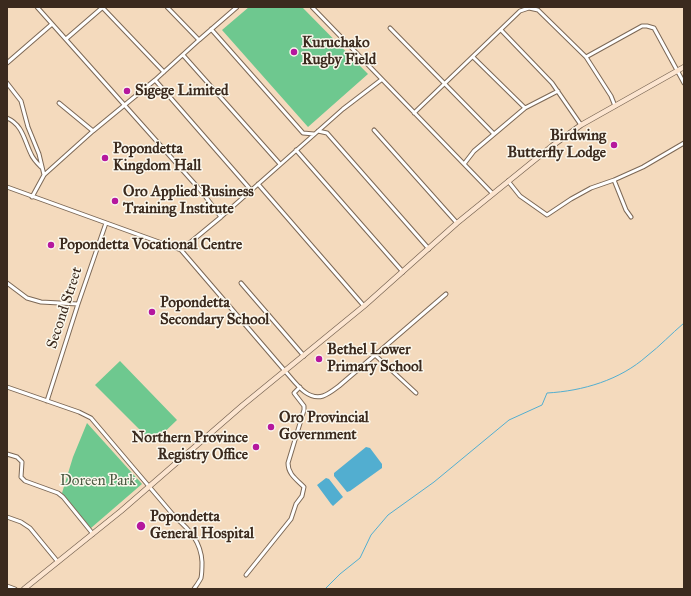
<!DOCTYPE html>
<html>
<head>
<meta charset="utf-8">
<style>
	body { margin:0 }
	#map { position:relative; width:691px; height:596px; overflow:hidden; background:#f4dabd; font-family:"IM FELL Great Primer",serif }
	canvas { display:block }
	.frame { position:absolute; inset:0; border:8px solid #3b2a1e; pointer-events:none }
</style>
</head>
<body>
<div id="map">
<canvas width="691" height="596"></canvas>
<div class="frame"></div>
</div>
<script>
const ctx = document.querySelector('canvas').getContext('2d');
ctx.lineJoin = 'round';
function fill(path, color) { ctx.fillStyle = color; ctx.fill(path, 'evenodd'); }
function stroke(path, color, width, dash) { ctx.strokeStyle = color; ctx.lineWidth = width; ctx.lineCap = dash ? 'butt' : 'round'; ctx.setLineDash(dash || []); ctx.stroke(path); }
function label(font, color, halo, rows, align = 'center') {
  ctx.font = font + ' "IM FELL Great Primer",serif'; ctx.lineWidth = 3; ctx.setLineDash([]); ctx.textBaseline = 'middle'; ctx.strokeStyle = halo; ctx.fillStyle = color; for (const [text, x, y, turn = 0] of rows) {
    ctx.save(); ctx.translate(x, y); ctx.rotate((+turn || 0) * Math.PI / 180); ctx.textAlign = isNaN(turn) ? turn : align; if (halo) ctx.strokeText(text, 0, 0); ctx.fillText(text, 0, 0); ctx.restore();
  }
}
fill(new Path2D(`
	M249,7H302L368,74L308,127L222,30Z
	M120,361L177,420L153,443L95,385Z
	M87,423L142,484L91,528L62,493L73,457Z`), '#6ec88f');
fill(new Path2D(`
	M366,447L370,448L382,464V468L350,491L347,492L334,476V473Z
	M326,478L329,479L343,497L333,506L331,504L317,485Z`), '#52aed0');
stroke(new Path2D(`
	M325,589L340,574L360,558L371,535L388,515L434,482L509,420L542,405L547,393C583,391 620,380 647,356C660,346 671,334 684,323`), '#52aed0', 1);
const minor = new Path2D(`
	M37,7L202,192L221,217
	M102,7L164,72
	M167,7L199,40
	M312,7L493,194
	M390,28L494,134
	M211,29L303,133L314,134
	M501,30L552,83L581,125
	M66,39L103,7
	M183,55L280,164
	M473,57L525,108
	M586,57L642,26H647L654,28L684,83
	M7,63L52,24
	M155,80L251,190
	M7,83L21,101L28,127L39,154L44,175
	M59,103L93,131
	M414,113L520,11L529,8L538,10L586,57L611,96L615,106
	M7,118C23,125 24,140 31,154C33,159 37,163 41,167
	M374,130L457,223
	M318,131L327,133L429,249
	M296,150L403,272
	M464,164L474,151L525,108L558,91
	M614,180L626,210L631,217
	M508,181L520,196L547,215L571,199L591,188L614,180L643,167L684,143
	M258,184L364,306
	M7,187L181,250L285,371C295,382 307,401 323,396C329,394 335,389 339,386L446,294
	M32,197L44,175L93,131L155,80L199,40L237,7
	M181,250L221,217L343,109L381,80
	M7,283L27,298L41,302L78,304
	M241,283L304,356
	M375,355L416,393
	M7,387L79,412L91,418L175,517C190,530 201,542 202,562C202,567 202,573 201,578C199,582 196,586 194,589
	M47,401L78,304L106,223
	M7,454L17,457L22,462L21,477L25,481L58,493L63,497L93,534
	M7,517L21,522L30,528L58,562
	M246,575L291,519L296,504L302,496L304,487C296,479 288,474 288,463L304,410V406L294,393L300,387
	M7,586L15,589`);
const secondary = new Path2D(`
	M24,589L121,511L243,405L364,306L457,223L552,146L581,125L684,67`);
stroke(minor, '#7c6856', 5);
stroke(secondary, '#7c6856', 6);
stroke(minor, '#fff', 3);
stroke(secondary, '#fce5d0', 4.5);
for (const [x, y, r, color] of [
	[294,52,4,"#b5179e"],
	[127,91,4,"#b5179e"],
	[614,145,4,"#b5179e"],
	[105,158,4,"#b5179e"],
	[115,201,4,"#b5179e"],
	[51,245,4,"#b5179e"],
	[152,312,4,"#b5179e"],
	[319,359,4,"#b5179e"],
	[271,427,4,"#b5179e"],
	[256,447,4,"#b5179e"],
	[141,526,5,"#b5179e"]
]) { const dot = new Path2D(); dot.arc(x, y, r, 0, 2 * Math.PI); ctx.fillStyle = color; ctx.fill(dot); stroke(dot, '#fbf7ec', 1.5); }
label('bold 15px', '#3b2a1e', '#fbf7ec', [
	["Kuruchako",302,43],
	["Rugby Field",302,60],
	["Sigege Limited",135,91],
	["Birdwing",606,136,"right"],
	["Butterfly Lodge",606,153,"right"],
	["Popondetta",113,149],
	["Kingdom Hall",113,166],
	["Oro Applied Business",123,192],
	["Training Institute",123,209],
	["Popondetta Vocational Centre",59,245],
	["Popondetta",160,303],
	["Secondary School",160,320],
	["Bethel Lower",327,350],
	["Primary School",327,367],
	["Oro Provincial",279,418],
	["Government",279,435],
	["Northern Province",248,438,"right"],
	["Registry Office",248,455,"right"],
	["Popondetta",150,517],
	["General Hospital",150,534]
], 'left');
label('15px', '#3b2a1e', '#fbf7ec', [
	["Second Street",65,308,-72]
]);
label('15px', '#4a5940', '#fbf7ec', [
	["Doreen Park",98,481]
]);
</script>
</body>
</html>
